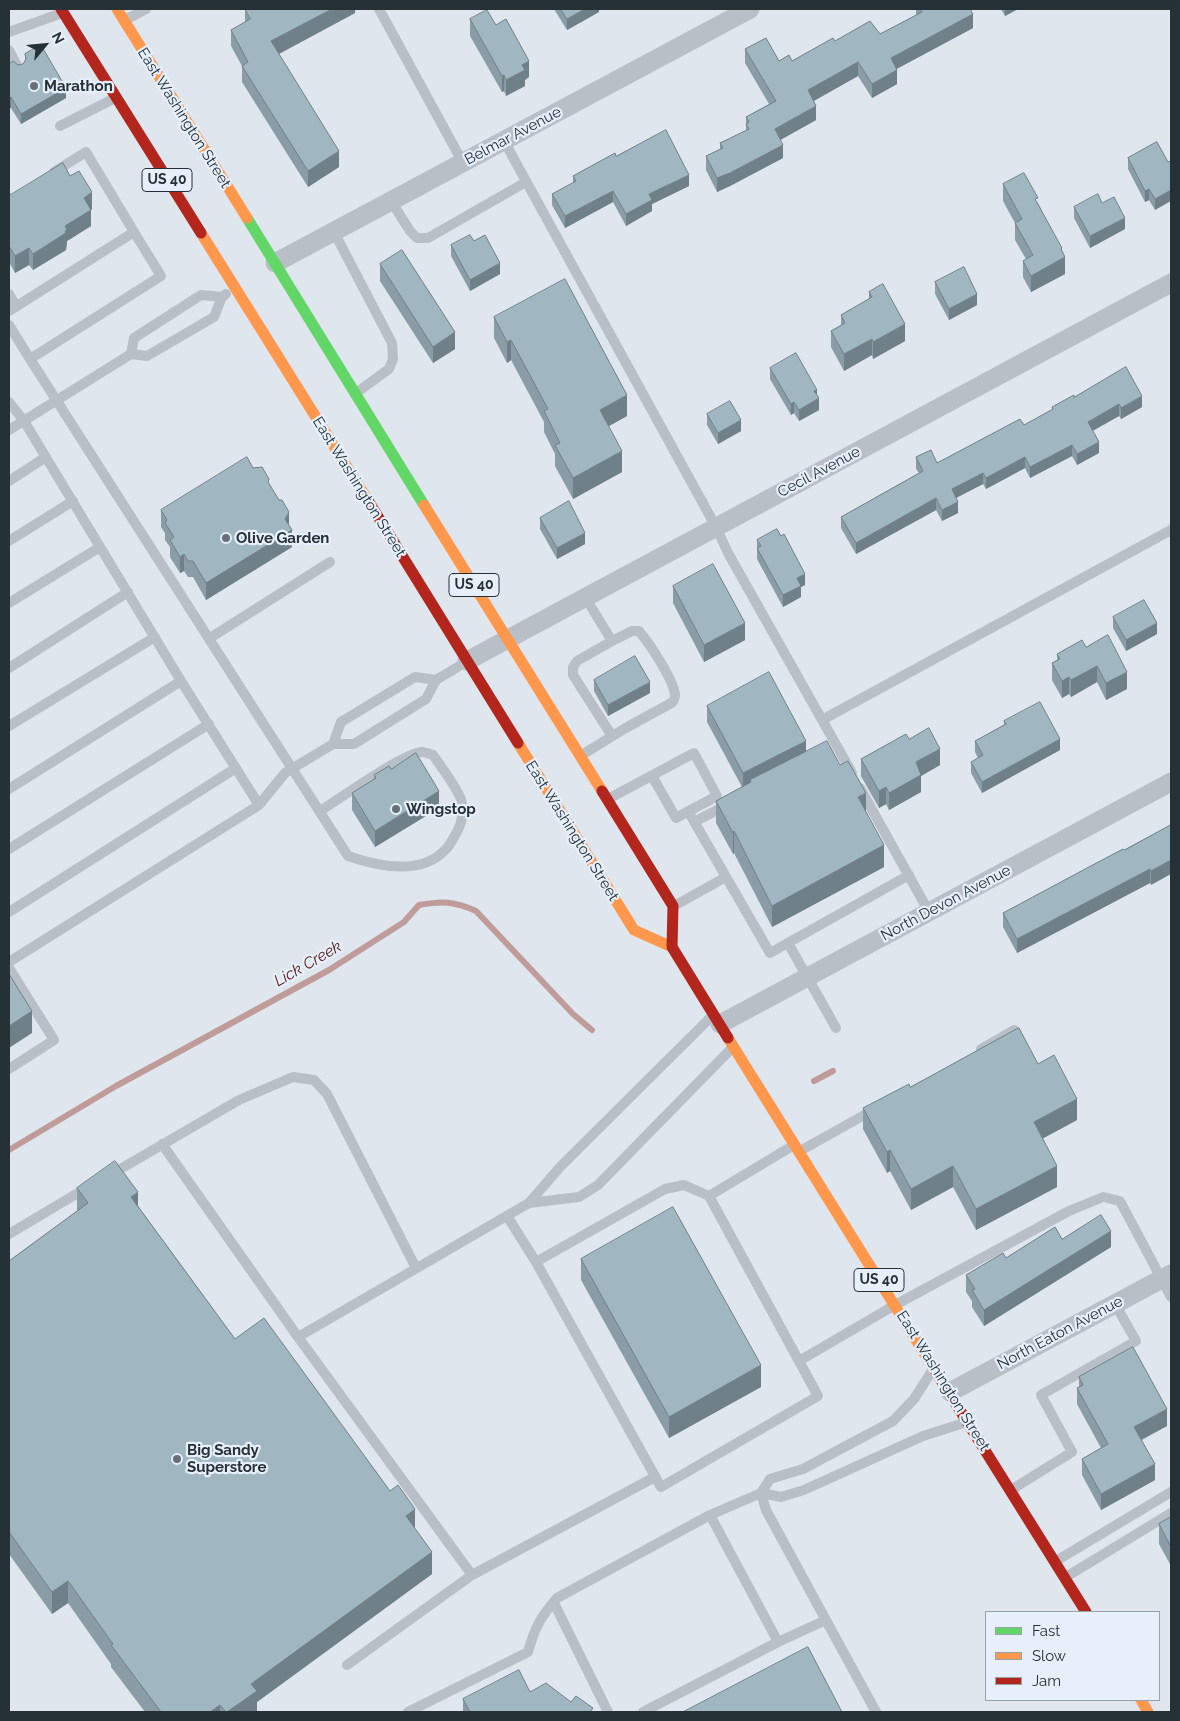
<!DOCTYPE html>
<html>
<head>
<meta charset="utf-8">
<style>
	body { margin:0 }
	#map { position:relative; width:1180px; height:1721px; overflow:hidden; background:#dfe6ed; font-family:Raleway,sans-serif }
	canvas { display:block }
	.frame { position:absolute; inset:0; border:10px solid #263136; pointer-events:none }
	.legend { position:absolute; left:985px; top:1611px; width:175px; height:90px; box-sizing:border-box; background:#e6effa; border:1px solid #99a3ac; margin:0; padding:6px 9px; list-style:none; font-size:15px; color:#263136 }
	.legend li { display:flex; align-items:center; gap:10px; height:25px }
	.legend b { width:25px; border:1px solid #99a3ac }
	.north { position:absolute; left:20px; top:20px; width:50px; height:50px; -webkit-text-stroke:4px #e6effa; paint-order:stroke; rotate:62deg; font-size:14px; font-weight:700; line-height:20px; text-align:center; color:#263136 }
	.north::after { content:''; display:block; margin:auto; width:18px; height:22px; background:#263136; clip-path:polygon(50% 0,100% 100%,50% 72%,0 100%) }
</style>
</head>
<body>
<div id="map">
<canvas width="1180" height="1721"></canvas>
<div class="frame"></div>
<ul class="legend">
<li><b style="height:6px;background:#63d668"></b>Fast</li>
<li><b style="height:6px;background:#ff974d"></b>Slow</li>
<li><b style="height:6px;background:#b3261e"></b>Jam</li>
</ul>
<div class="north">N</div>
</div>
<script>
const ctx = document.querySelector('canvas').getContext('2d');
ctx.lineJoin = 'round';
function stroke(path, color, width, dash) { ctx.strokeStyle = color; ctx.lineWidth = width; ctx.lineCap = dash ? 'butt' : 'round'; ctx.setLineDash(dash || []); ctx.stroke(path); }
function fill(path, color) { ctx.fillStyle = color; ctx.fill(path, 'evenodd'); }
function label(font, color, halo, rows, align = 'center') {
  ctx.font = font + ' Raleway,sans-serif'; ctx.lineWidth = 4.5; ctx.setLineDash([]); ctx.textBaseline = 'middle'; ctx.strokeStyle = halo; ctx.fillStyle = color; for (const [text, x, y, turn = 0] of rows) {
    ctx.save(); ctx.translate(x, y); ctx.rotate((+turn || 0) * Math.PI / 180); ctx.textAlign = isNaN(turn) ? turn : align; if (halo) ctx.strokeText(text, 0, 0); ctx.fillText(text, 0, 0); ctx.restore();
  }
}
stroke(new Path2D(`
	M814,1081L833,1071
	M9,1150L116,1086L329,970L404,922L419,905C442,901 454,901 476,911L573,1014L592,1030`), '#bf9b9a', 6);
stroke(new Path2D(`
	M379,9L463,163
	M125,20L146,9
	M9,32L62,13
	M9,50L19,69
	M60,126L115,98
	M504,141L716,527L728,553L852,773
	M391,201L410,231L417,238H428L526,182
	M134,232L161,276L30,359L348,856C377,866 422,876 446,849C449,846 452,841 454,837C461,826 465,813 461,800C459,791 440,765 433,755C430,754 425,752 422,752C405,752 338,800 320,811
	M334,232L392,343L393,359L389,369L356,393
	M9,294L16,306
	M9,311L134,232L86,152L54,172
	M9,325L30,359
	M131,354L134,338L201,295L222,297L226,294
	M9,402L24,421L181,681L259,805
	M9,430L131,354L147,356L214,317L222,297
	M9,481L46,457
	M9,541L73,501
	M585,597L612,641L577,661L573,667V675L612,736
	M9,603L100,547
	M210,638L330,562
	M9,668L128,592
	M822,720L1171,530
	M9,726L155,637
	M333,744L341,722L415,677L436,680
	M580,756L624,729L673,702C674,702 675,695 675,695C674,680 649,643 639,631H632L612,641
	M860,788L929,912
	M9,789L181,681
	M608,799L694,753L717,796L676,818L652,776
	M688,811L770,953L909,875
	M694,822L727,805
	M9,849L209,724
	M674,906L726,877
	M9,912L236,768
	M788,943L836,1028
	M9,962L259,805L285,773L333,744H354L426,699L436,680L466,662
	M9,968L54,1040L9,1069
	M713,1015L560,1167L529,1203L579,1197L598,1185L733,1047
	M981,1049L1014,1030
	M162,1144L298,1337
	M800,1151L875,1109
	M110,1175L239,1100L293,1077L314,1080L327,1094L416,1268
	M709,1196L818,1396L661,1487L536,1262L665,1189L684,1185L709,1196L794,1145
	M507,1216L536,1262
	M9,1234L88,1187
	M799,1361L895,1305L1069,1211L1103,1197L1120,1201L1171,1297
	M1011,1490L1072,1452L1041,1395L1136,1341L1115,1304
	M761,1493L766,1510L876,1712
	M761,1493L781,1497L804,1490L923,1436L967,1422
	M1056,1561L1171,1492
	M472,1575L655,1477
	M1066,1577L1171,1513
	M554,1603L608,1712
	M778,1642L826,1620
	M347,1665L472,1575L298,1337L529,1203
	M408,1712L528,1652C535,1627 540,1618 557,1598L710,1515L761,1493L770,1479L803,1469L893,1421L914,1399L932,1371
	M643,1712L778,1642L710,1515`), '#b8bfc6', 10);
stroke(new Path2D(`
	M275,263L750,9
	M467,661L1171,283
	M720,1024L1171,782
	M950,1392L1171,1274`), '#b8bfc6', 19);
stroke(new Path2D(`
	M247,218L424,505`), '#63d668', 11);
stroke(new Path2D(`
	M117,9L247,218
	M201,233L367,499
	M424,505L602,791
	M518,743L634,930L672,947
	M728,1038L936,1372
	M1141,1700L1148,1712`), '#ff974d', 11);
stroke(new Path2D(`
	M61,9L201,233
	M367,499L518,743
	M602,791L673,906L672,947L728,1038
	M936,1372L1086,1612`), '#b3261e', 11);
fill(new Path2D(`
	M245,9H355V13L279,54L339,167L308,187L242,82V66L231,46V30L245,22Z
	M554,9H599V12L567,30Z
	M916,9H970L973,28L896,69L897,84L872,98L858,76L814,101L816,120L780,140L783,158L730,186L717,192L706,170V156L720,149V143L746,131V117L769,104L745,63V49L779,61H792L835,41L880,34L916,15Z
	M1001,9H1018L1005,16Z
	M470,19L496,25L529,77L525,80V86L506,96L504,91L502,92L470,36Z
	M25,54L66,98L21,124L11,108L9,64L18,65L23,64L25,61Z
	M1157,142L1155,210L1149,200L1145,202L1128,169V158Z
	M616,156L689,186L652,204V211L626,226L613,202L565,228L552,205V194L573,183V176Z
	M1003,184L1038,203L1062,252L1065,274L1031,292L1023,277V261L1026,259L1015,240V223L1003,201Z
	M9,196L92,209L91,210V226L67,241L66,250L33,270L29,265L15,273L9,262Z
	M1102,203L1125,229L1090,248L1074,218V207Z
	M474,241L500,274L470,291L451,256V245Z
	M380,264L455,349L433,363L380,281Z
	M935,282L977,305L949,320L935,294Z
	M869,292L905,341L873,359L872,355L844,371L831,347V331L841,325V315L869,299Z
	M494,317L627,416L609,426L622,472L573,499L555,466V454L544,432V422L511,360L507,363L494,338Z
	M770,368L817,395L819,410L799,421L794,413L791,415L770,379Z
	M1074,397L1142,407L1121,419L1119,416L1093,431L1099,453L1077,465L1072,456L1030,478L1025,468L986,489L983,484L956,498L958,513L942,521L936,510L856,554L841,528V517L919,473L916,469V457L937,463L1024,425L1052,410V407Z
	M707,414L741,431L718,444L707,425Z
	M253,468L269,484L289,526L292,547L206,600L193,577H188L184,571L180,573L170,557V547L165,540V533L161,527V510Z
	M540,518L585,544L557,559L540,529Z
	M757,540L805,585L801,587V597L783,607L757,559Z
	M673,586L745,640L704,662L673,603Z
	M1113,617L1157,634L1126,651L1113,628Z
	M1086,647L1127,689L1106,700L1097,682L1071,697L1069,694L1062,698L1052,680V663L1057,660V654Z
	M594,680L650,693L608,716L594,691Z
	M707,706L806,751L866,813L884,867L772,927L734,853L733,854L716,823V801L742,787L707,722Z
	M1004,721L1060,750L982,793L971,773V762L978,758L975,752V741L1004,725Z
	M909,739L940,765L921,776V792L889,810L886,804L879,808L861,776V759Z
	M391,769L439,808L375,847L352,810V793L374,779V775Z
	M1171,825L1151,885L1150,883L1017,953L1003,927V913Z
	M1038,1064L1077,1120L1042,1139L1057,1187L976,1230L953,1187L911,1210L890,1171L887,1173L863,1129V1108L910,1087Z
	M77,1188L138,1206L235,1339L415,1529L432,1574L257,1702V1712H145L111,1667V1664L68,1603L52,1614L9,1554V1261L77,1211Z
	M1062,1239L1111,1247L984,1326L972,1307V1301L966,1292V1275L1006,1258Z
	M581,1259L761,1387L669,1438L581,1280Z
	M1079,1377L1167,1426L1142,1440L1155,1480L1101,1510L1082,1475V1459L1101,1448L1077,1404V1388L1079,1387Z
	M1171,1517V1566L1159,1544V1524Z
	M530,1692L571,1702L593,1712H463V1699Z`), '#8a9da7');
fill(new Path2D(`
	M332,9H355V13L271,58V41Z
	M585,9H599V12L567,30V19Z
	M1005,9H1018L1005,16Z
	M973,14V28L891,72V58Z
	M529,61V77L525,80V86L506,96V80L522,65Z
	M858,62V76L808,104V90Z
	M897,70V84L872,98V84Z
	M504,75V91L502,92V76Z
	M66,88V98L21,124V114Z
	M11,97V108L9,109V99Z
	M816,106V120L775,143V129Z
	M783,145V158L730,186L717,192V178Z
	M339,151V167L308,187V171Z
	M689,175V186L652,204V211L626,226V214L649,194Z
	M1149,189V200L1145,202V191Z
	M1171,190V201L1155,210V199Z
	M613,191V202L565,228V216Z
	M92,192V209L91,210V226L67,241L66,250L33,270V254L65,226L84,198Z
	M1125,218V229L1090,248V236Z
	M29,248V265L15,273V256Z
	M1062,248V259L1065,257V274L1031,292V276Z
	M500,263V274L470,291V280Z
	M977,294V305L949,320V309Z
	M905,324V341L873,359V342Z
	M455,332V349L433,363V347Z
	M872,339V355L844,371V354Z
	M511,340V360L507,363V342Z
	M817,390V400L819,398V410L799,421V410L814,391Z
	M627,395V416L600,431V410Z
	M1142,396V407L1121,419V408Z
	M794,402V413L791,415V404Z
	M1119,404V416L1088,433V422Z
	M741,420V431L718,444V433Z
	M1099,442V453L1077,465V454Z
	M1072,445V456L1030,478V467Z
	M622,451V472L573,499V478Z
	M1025,457V468L986,489V478Z
	M983,473V484L952,500V489Z
	M936,498V510L856,554V543Z
	M958,502V513L942,521V510Z
	M289,512V528L292,530V547L206,600V583L285,519Z
	M585,533V544L557,559V548Z
	M184,554V571L180,573V557Z
	M805,574V585L801,587V597L783,607V595L797,578Z
	M745,623V640L704,662V645Z
	M1157,623V634L1126,651V640Z
	M1097,666V682L1071,697V680Z
	M1127,672V689L1106,700V683Z
	M1069,677V694L1062,698V681Z
	M650,682V693L608,716V705Z
	M1060,739V750L982,793V782Z
	M806,741V757L751,782L750,780V786L743,789V773Z
	M940,749V765L921,776V792L889,810V793L916,762Z
	M886,787V804L879,808V791Z
	M439,791V808L375,847V831Z
	M866,793V814L858,797Z
	M734,831V853L733,854V833Z
	M884,845V867L772,927V906Z
	M1171,860V874L1151,885V871Z
	M1150,869V883L1017,953V939Z
	M32,1011V1033L9,1048V1026Z
	M1077,1099V1120L1034,1143V1122Z
	M890,1150V1171L887,1173V1152Z
	M953,1166V1187L911,1210V1189Z
	M1057,1166V1187L976,1230V1209Z
	M138,1192V1214L131,1197Z
	M1111,1231V1247L984,1326V1310Z
	M761,1365V1387L669,1438V1417Z
	M1167,1409V1426L1134,1443V1427Z
	M1155,1464V1480L1101,1510V1494Z
	M415,1509V1531L406,1516Z
	M432,1552V1574L257,1702V1712H227L251,1684Z
	M68,1581V1603L52,1614V1592Z
	M220,1705V1712H210Z`), '#708088');
const building = new Path2D(`
	M245,9H332L271,41L339,151L308,171L242,66L248,62L231,30L250,19Z
	M561,9H585L567,19Z
	M920,9H970L973,14L891,58L897,70L872,84L858,62L808,90L816,106L775,129L783,145L730,173L717,178L706,156L723,148L720,143L749,129L746,124L749,122L746,117L776,101L745,49L766,38L779,61L789,55L792,61L833,38L835,41L870,21L880,34L922,12Z
	M487,10L496,25L506,19L529,61L522,65L525,70L506,80L504,75L502,76L470,19Z
	M41,45L66,88L21,114L11,97L9,99V64L13,61L18,65L23,64L26,59L25,54Z
	M666,130L689,175L649,194L652,200L626,214L613,191L565,216L552,194L576,181L573,176L615,153L616,156Z
	M1157,142L1168,162L1171,161V190L1155,199L1149,189L1145,191L1128,158Z
	M63,163L70,176L79,171L92,192L84,198L91,210L65,226L67,230L65,231L66,233L33,254L29,248L15,256L9,246V196Z
	M1024,173L1038,198L1035,199L1062,248L1061,249L1065,257L1031,276L1023,261L1033,255L1015,223L1022,219L1003,184Z
	M1098,194L1102,203L1114,197L1125,218L1090,236L1074,207Z
	M470,235L474,241L485,235L500,263L470,280L451,245Z
	M402,250L455,332L433,347L380,264Z
	M964,267L977,294L949,309L935,282Z
	M565,279L627,395L600,410L622,451L573,478L555,445L560,443L544,411L548,409L511,340L507,342L494,317Z
	M883,284L905,324L873,342L872,339L844,354L831,331L845,323L841,315L872,297L869,292Z
	M796,353L817,390L814,391L819,398L799,410L794,402L791,404L770,368Z
	M1126,367L1142,396L1121,408L1119,404L1088,422L1099,442L1077,454L1072,445L1030,467L1025,457L986,478L983,473L952,489L958,502L942,510L936,498L856,543L841,517L923,471L916,457L931,450L937,463L1020,419L1024,425L1053,409L1052,407L1074,395V397Z
	M730,401L741,420L718,433L707,414Z
	M247,457L253,468L262,467L269,479L268,482L279,500H282L289,512L285,519L292,530L206,583L193,561H188L184,554L180,557L170,540L174,537L165,523L167,520L161,510Z
	M569,501L585,533L557,548L540,518Z
	M777,529L781,536L784,534L805,574L797,578L801,586L783,595L757,548L761,546L757,540Z
	M713,564L745,623L704,645L673,586Z
	M1144,600L1157,623L1126,640L1113,617Z
	M1108,635L1127,672L1106,683L1097,666L1071,680L1069,677L1062,681L1052,663L1060,659L1057,654L1082,640L1086,647Z
	M635,656L650,682L608,705L594,680Z
	M769,672L806,741L743,773L707,706Z
	M1040,702L1060,739L982,782L971,762L983,755L975,741L1006,724L1004,721Z
	M929,728L940,749L916,762L921,775L889,793L886,787L879,791L861,759L906,734L909,739Z
	M827,741L840,765L848,761L866,793L858,797L884,845L772,906L734,831L733,833L716,801L751,782L750,780Z
	M416,753L439,791L375,831L352,793L376,778L374,775L389,766L391,769Z
	M1171,825V860L1151,871L1150,869L1017,939L1003,913L1087,868L1123,849L1124,850Z
	M9,974L32,1011L9,1026Z
	M1019,1028L1038,1064L1054,1055L1077,1099L1034,1122L1057,1166L976,1209L953,1166L911,1189L890,1150L887,1152L863,1108L909,1084L910,1087Z
	M115,1161L138,1192L131,1197L235,1339L264,1318L390,1491L398,1485L415,1509L406,1516L432,1552L251,1684L257,1691L227,1712H226L220,1705L210,1712H161L111,1645L113,1644L68,1581L52,1592L9,1532V1261L88,1203L77,1188Z
	M673,1207L761,1365L669,1417L581,1259Z
	M1101,1215L1111,1231L984,1310L972,1290L975,1289L966,1275L1003,1253L1006,1258L1055,1227L1062,1239Z
	M1133,1347L1167,1409L1134,1427L1155,1464L1101,1494L1082,1459L1108,1444L1077,1388L1083,1385L1079,1377Z
	M1171,1517V1547L1159,1524Z
	M808,1647L842,1712H683Z
	M519,1670L530,1692L546,1683L571,1702L576,1696L593,1708L590,1712H470L463,1699Z`);
fill(building, '#a0b7c2');
stroke(building, '#708088', 1);
for (const [x, y, r, color] of [
	[34,86,5,"#677076"],
	[226,538,5,"#677076"],
	[396,809,5,"#677076"],
	[177,1459,5,"#677076"]
]) { const dot = new Path2D(); dot.arc(x, y, r, 0, 2 * Math.PI); ctx.fillStyle = color; ctx.fill(dot); stroke(dot, '#e6effa', 2); }
for (const [x, y, w] of [
	[167,180,50],
	[474,585,50],
	[879,1280,50]
]) { const box = new Path2D(); box.roundRect(x - w / 2, y - 11.5, w, 23, 4); ctx.fillStyle = '#e6effa'; ctx.fill(box); stroke(box, '#263136', 1); }
label('bold 14px', '#263136', null, [
	["US 40",167,180],
	["US 40",474,585],
	["US 40",879,1280]
]);
label('bold 15px', '#263136', '#e6effa', [
	["Marathon",44,86],
	["Olive Garden",236,538],
	["Wingstop",406,809],
	["Big Sandy",187,1450],
	["Superstore",187,1467]
], 'left');
label('15px', '#263136', '#e6effa', [
	["East Washington Street",184,118,58],
	["Belmar Avenue",513,136,-28],
	["Cecil Avenue",819,472,-28],
	["East Washington Street",359,487,58],
	["East Washington Street",572,831,58],
	["North Devon Avenue",946,903,-28],
	["North Eaton Avenue",1060,1333,-28],
	["East Washington Street",943,1381,58]
]);
label('italic 16px', '#5a201a', '#e6effa', [
	["Lick Creek",308,964,-30]
]);
</script>
</body>
</html>
